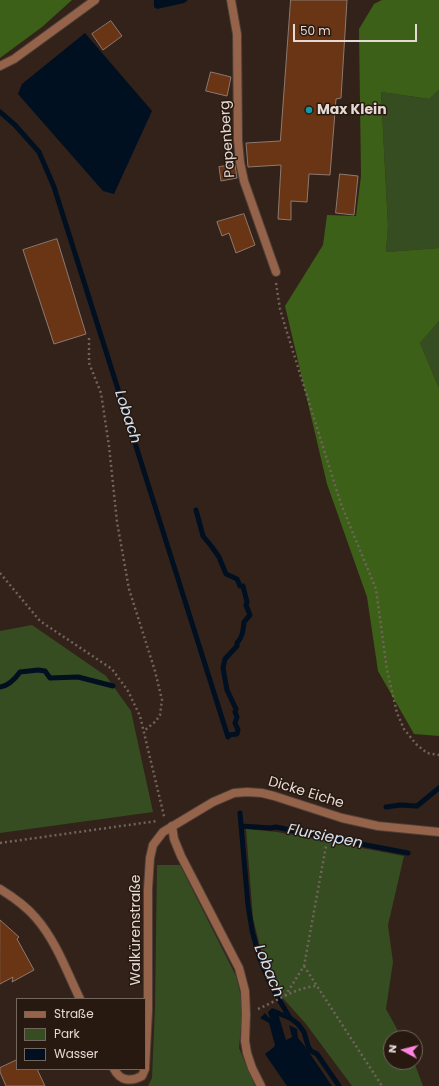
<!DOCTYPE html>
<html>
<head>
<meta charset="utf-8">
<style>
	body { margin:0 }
	#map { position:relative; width:439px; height:1086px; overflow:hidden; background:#322219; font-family:Poppins,sans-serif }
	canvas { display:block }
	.legend { position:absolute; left:16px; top:998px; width:130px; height:72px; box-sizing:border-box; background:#281910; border:1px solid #73665e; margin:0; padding:5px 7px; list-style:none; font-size:12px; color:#e4d9d4 }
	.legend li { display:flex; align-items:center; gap:8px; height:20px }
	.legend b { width:20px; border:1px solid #73665e }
	.north { position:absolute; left:383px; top:1030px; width:40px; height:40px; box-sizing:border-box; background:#281910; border:1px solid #73665e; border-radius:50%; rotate:277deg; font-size:11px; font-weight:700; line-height:16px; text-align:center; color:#e4d9d4 }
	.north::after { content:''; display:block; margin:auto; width:14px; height:18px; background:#fe85df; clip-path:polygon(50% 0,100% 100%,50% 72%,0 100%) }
	.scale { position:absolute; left:293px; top:24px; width:124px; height:18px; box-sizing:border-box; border:2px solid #e4d9d4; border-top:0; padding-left:5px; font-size:12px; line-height:14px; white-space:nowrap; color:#e4d9d4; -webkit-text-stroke:3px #281910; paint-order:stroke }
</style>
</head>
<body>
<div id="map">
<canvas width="439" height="1086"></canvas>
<ul class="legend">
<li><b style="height:5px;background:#95624a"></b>Straße</li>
<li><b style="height:11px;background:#364d22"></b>Park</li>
<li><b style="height:11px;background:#001021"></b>Wasser</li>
</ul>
<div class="north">N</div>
<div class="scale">50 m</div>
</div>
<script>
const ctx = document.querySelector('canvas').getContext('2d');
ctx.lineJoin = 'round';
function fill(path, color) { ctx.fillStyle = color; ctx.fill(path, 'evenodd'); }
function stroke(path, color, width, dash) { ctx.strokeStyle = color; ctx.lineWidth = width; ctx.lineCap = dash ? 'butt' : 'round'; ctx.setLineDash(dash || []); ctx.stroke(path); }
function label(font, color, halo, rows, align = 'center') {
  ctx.font = font + ' Poppins,sans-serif'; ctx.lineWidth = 3; ctx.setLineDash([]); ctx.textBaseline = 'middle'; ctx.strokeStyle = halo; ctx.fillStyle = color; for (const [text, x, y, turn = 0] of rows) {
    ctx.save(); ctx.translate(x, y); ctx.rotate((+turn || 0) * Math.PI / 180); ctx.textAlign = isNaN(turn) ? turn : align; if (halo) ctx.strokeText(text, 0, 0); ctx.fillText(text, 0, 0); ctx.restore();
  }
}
fill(new Path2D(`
	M439,90V248L386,252L388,226L381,92L429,99Z
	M439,321V388L420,343Z
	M32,625L106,676L131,711L153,812L0,833V631Z
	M246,829L277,832L404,856L388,925L393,962L386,1009L402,1038H391V1062H414L423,1086H352L306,1024L280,995L268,967L260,947L253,918Z
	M157,865H180L236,976L243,1005L239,1048L255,1086H148L152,1078L155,1007Z`), '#364d22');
fill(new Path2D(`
	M0,0H72L42,27L0,58Z
	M382,0H439V90L429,99L381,92L388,226L386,252L439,248V321L420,343L439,388V736L414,734L378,671L367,597L327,484L285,306L323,245L327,215L356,216L361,176L359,29L374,4Z`), '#3c6017');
fill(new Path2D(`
	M154,0H188L184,3L157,9L154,7Z
	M85,33L152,111L114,194L103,191L18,94L22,84Z
	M272,1008L280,1011L279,1017L286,1040L292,1037L289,1025L297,1029L298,1038L304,1045L332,1086H287L265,1054L274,1047L275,1045L269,1023L260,1018L265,1013L270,1019L268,1012Z`), '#001021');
stroke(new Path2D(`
	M0,112L15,125L39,152L54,187L228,737
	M196,510L203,536L212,547L219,557L226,574L237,579L240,586H243L247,602L246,605L250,615L244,622C243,631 243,636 237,643V646L225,659L223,668L227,690L236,709L235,712L237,717L235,723L238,730L237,734L228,735
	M0,687C9,686 15,679 20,672L38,670L45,671L50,678L78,677L113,686
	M386,807L400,805L417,806L439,788
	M240,813L248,905L252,930L259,957L271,986L290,1018L298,1024L304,1032L308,1046L311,1051L317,1054L339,1086
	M241,826L271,828L276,827L324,837L408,853
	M280,1014L290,1018`), '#001021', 5);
const building = new Path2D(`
	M291,0H347L341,98L336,99L330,175L309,174L307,202L291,201V220L278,219L281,165L248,167L246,143L280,141Z
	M111,21L122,36L103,50L92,34Z
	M211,72L231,77L227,96L206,91Z
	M235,165L237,178L221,181L219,167Z
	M340,174L358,176L354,215L336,213Z
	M244,214L255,245L236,253L229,233L222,236L217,222Z
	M57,239L86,334L54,344L23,250Z
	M0,920L19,937L17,939L34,970L12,982L13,977L0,984Z
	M17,1060V1069H37L45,1086H6L0,1072V1068Z`);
fill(building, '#693514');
stroke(building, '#8d796f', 1);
const minor = new Path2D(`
	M231,0L237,34L238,140L240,162L244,181L276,272
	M0,66L14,59L95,0
	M172,826L174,839L181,856L239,968L245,991L246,1014L245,1041L247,1053L252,1068L261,1086
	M0,889C13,897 26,906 36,918C56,941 67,972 80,999
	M145,1068L148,1011V889L150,858L153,845L163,832L213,802L234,793L247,792L262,793L274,796L342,818L378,826L439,832
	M114,1069C120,1081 131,1082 142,1076L145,1069`);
stroke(minor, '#4e3f37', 10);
stroke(new Path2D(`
	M276,283L280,309L286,329L341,504L376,589L387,670L397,713L404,729L416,744L427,753L439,755
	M89,338V363L101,393L109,446L117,522L129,589L155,671L162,700L160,715L156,721L144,731
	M0,573L40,621L112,669L128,691L140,716L164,816L165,818
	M0,843L157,821
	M304,966L382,1086
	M285,996L304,966L326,846
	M258,1009C277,1001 295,988 316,986`), '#72635c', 2.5, [2, 3]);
stroke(minor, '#95624a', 8);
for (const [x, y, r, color] of [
	[309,110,4,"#0f9aa8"]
]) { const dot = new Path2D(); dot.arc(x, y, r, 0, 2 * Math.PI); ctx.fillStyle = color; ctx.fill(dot); stroke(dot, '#281910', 1.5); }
label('bold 14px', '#e4d9d4', '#281910', [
	["Max Klein",317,110]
], 'left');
label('14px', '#e4d9d4', '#281910', [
	["Papenberg",228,139,-94],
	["Dicke Eiche",306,793,17],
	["Walkürenstraße",136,930,-90]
]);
label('italic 15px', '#d4e4f4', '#281910', [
	["Lobach",127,417,72],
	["Flursiepen",325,837,11],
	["Lobach",268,971,68]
]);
</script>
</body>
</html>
